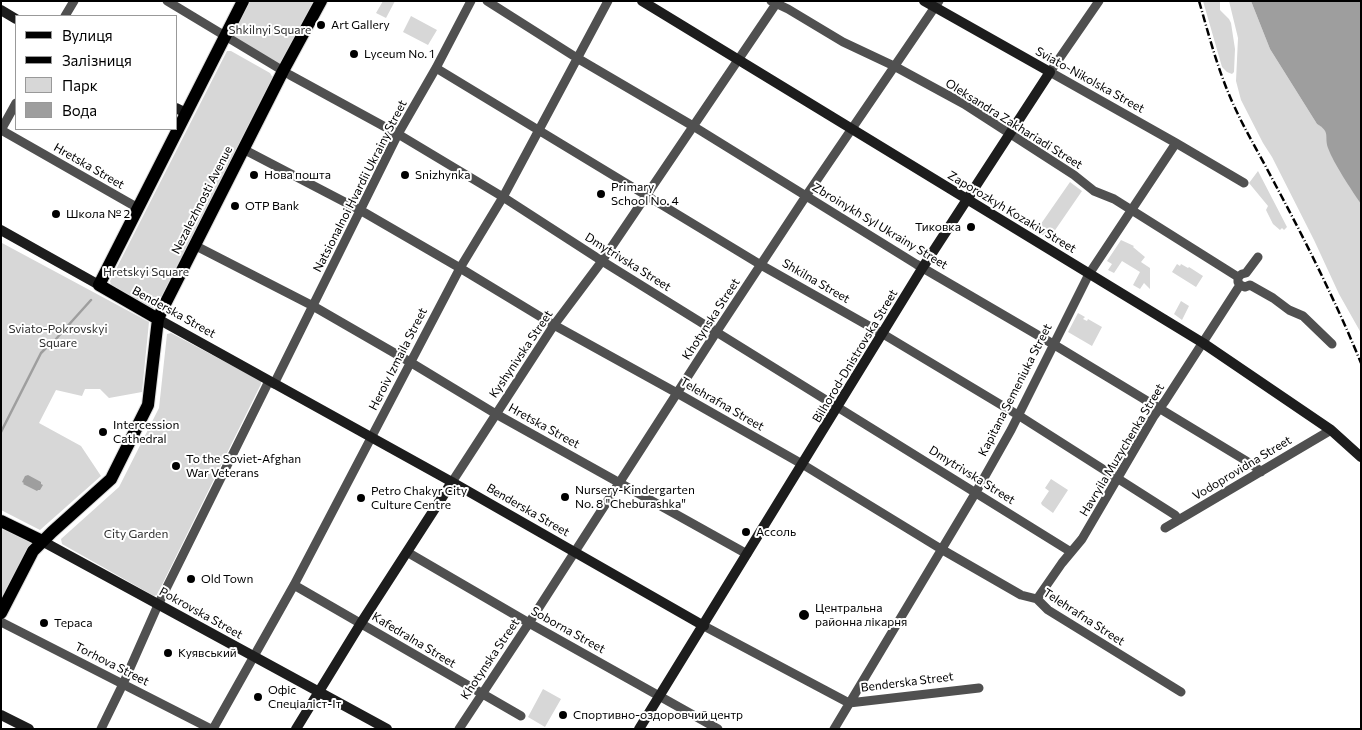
<!DOCTYPE html>
<html>
<head>
<meta charset="utf-8">
<style>
	body { margin:0 }
	#map { position:relative; width:1362px; height:730px; overflow:hidden; background:#fff; font-family:Commissioner,sans-serif }
	canvas { display:block }
	.frame { position:absolute; inset:0; border:2px solid #000; pointer-events:none }
	.legend { position:absolute; left:15px; top:15px; width:162px; height:115px; box-sizing:border-box; background:#fff; border:1px solid #999; margin:0; padding:6px 9px; list-style:none; font-size:15px; color:#000 }
	.legend li { display:flex; align-items:center; gap:10px; height:25px }
	.legend b { width:25px; border:1px solid #999 }
</style>
</head>
<body>
<div id="map">
<canvas width="1362" height="730"></canvas>
<div class="frame"></div>
<ul class="legend">
<li><b style="height:6px;background:#000"></b>Вулиця</li>
<li><b style="height:6px;background:#000"></b>Залізниця</li>
<li><b style="height:14px;background:#d7d7d7"></b>Парк</li>
<li><b style="height:14px;background:#9e9e9e"></b>Вода</li>
</ul>
</div>
<script>
const ctx = document.querySelector('canvas').getContext('2d');
ctx.lineJoin = 'round';
function fill(path, color) { ctx.fillStyle = color; ctx.fill(path, 'evenodd'); }
function stroke(path, color, width, dash) { ctx.strokeStyle = color; ctx.lineWidth = width; ctx.lineCap = dash ? 'butt' : 'round'; ctx.setLineDash(dash || []); ctx.stroke(path); }
function label(font, color, halo, rows, align = 'center') {
  ctx.font = font + ' Commissioner,sans-serif'; ctx.lineWidth = 4; ctx.setLineDash([]); ctx.textBaseline = 'middle'; ctx.strokeStyle = halo; ctx.fillStyle = color; for (const [text, x, y, turn = 0] of rows) {
    ctx.save(); ctx.translate(x, y); ctx.rotate((+turn || 0) * Math.PI / 180); ctx.textAlign = isNaN(turn) ? turn : align; if (halo) ctx.strokeText(text, 0, 0); ctx.fillText(text, 0, 0); ctx.restore();
  }
}
fill(new Path2D(`
	M247,1H314L283,71L225,37Z
	M383,1H395L386,18L376,13Z
	M1203,1H1220V10L1229,19L1231,23L1235,49L1234,72L1232,74L1227,72L1222,67Z
	M1229,1H1251L1270,49L1317,124L1324,128L1328,135V147L1361,204V333L1339,294L1314,240L1272,157L1263,143L1241,100L1236,81L1238,38Z
	M411,16L437,30L428,45L403,32Z
	M227,51H231L270,73L273,78L156,308H152L111,285L110,281Z
	M1258,171L1287,227L1284,230L1282,228L1280,230L1273,224L1266,210L1268,206L1249,183Z
	M1070,182L1082,191L1049,239L1036,231Z
	M1121,240L1134,246L1133,247L1145,257L1141,262L1150,268V289L1144,283L1140,289L1133,285L1140,272L1122,261L1114,273L1108,270L1112,264L1107,261Z
	M2,243L149,322L142,392L109,398L100,389H85L82,396L56,390L39,423L81,446L101,476L40,530L1,510Z
	M1177,264L1180,266L1181,264L1188,268L1189,267L1203,276L1196,287L1172,272Z
	M1181,301L1189,306L1182,320L1174,314Z
	M1078,313L1085,317L1083,319L1087,321L1088,319L1102,327L1092,346L1068,332Z
	M171,333L261,381V384L157,595L154,596L62,544L61,539L119,487L159,408L167,334Z
	M1051,479L1068,490L1053,513L1042,505L1041,503L1049,491L1045,488Z
	M1,528L33,543L1,601Z
	M543,689L561,699L545,727L528,717Z`), '#d7d7d7');
fill(new Path2D(`
	M1251,1H1361V204C1351,189 1334,164 1328,148C1324,136 1331,132 1317,124L1270,49Z
	M28,475L41,482V484L43,485L40,490H38L37,491L23,484L24,483L22,482L25,476Z`), '#9e9e9e');
stroke(new Path2D(`
	M56,339L91,300
	M1,432L41,353L47,347`), '#9e9e9e', 2.5);
const primary = new Path2D(`
	M158,319L99,285L243,1
	M1,521L42,541
	M1,613L33,551L52,532L111,479L148,405L158,319L162,310L283,71L321,1`);
stroke(primary, '#dbdbdb', 14);
stroke(new Path2D(`
	M167,1L290,75L398,134L503,197L602,261L1071,552
	M487,1L577,58L693,126L916,264L1053,344L1253,465L1261,472
	M771,1L788,9L843,42L894,66L964,104L1074,175L1094,191L1114,199L1238,277
	M1099,1L1050,72L1176,143L1244,183
	M65,16L74,1
	M436,68L761,265L883,334L1018,415L1175,515L1179,520
	M1,130L138,208
	M1,130L16,103
	M243,149L360,210L460,268L554,325L677,393L802,464L941,549L1021,595L1037,599L1048,610L1181,692
	M198,247L313,306L410,362L496,414L747,554
	M1258,257L1246,273L1242,274L1238,277V282L1240,285L1245,287L1250,285L1273,298L1289,310L1303,316L1332,344
	M274,384L398,134L436,68L471,1
	M452,482L554,325L602,261L778,1
	M1165,528L1331,430
	M407,552L529,623L718,729
	M294,585L521,716
	M1037,599L1062,563L1082,539L1154,416L1165,401L1240,285
	M1,622L211,729
	M704,626L849,703L979,688
	M101,729L123,684L158,605L269,381
	M213,729L294,585L460,268L503,197L608,1
	M459,729L529,623L717,331L806,196L939,1
	M834,729L976,492L1011,430L1089,274L1176,143`), '#505050', 9);
stroke(new Path2D(`
	M642,1L1203,343L1331,430L1361,457
	M1,10L16,19
	M176,108L186,113
	M1,230L99,285
	M158,319L452,482L704,626
	M42,541L387,729
	M1,715L29,729
	M296,729L361,623L452,482
	M639,729L923,267L1050,72L924,1`), '#1d1d1d', 10);
stroke(primary, '#000', 12);
stroke(new Path2D(`
	M1199,1C1208,32 1216,63 1228,92C1241,124 1259,153 1275,184C1306,242 1336,302 1361,363`), '#000', 2.5, [8, 2.5, 1, 2.5]);
for (const [x, y, r, color] of [
	[321,25,5,"#000"],
	[354,54,5,"#000"],
	[254,175,5,"#000"],
	[405,175,5,"#000"],
	[601,194,5,"#000"],
	[235,206,5,"#000"],
	[56,214,5,"#000"],
	[971,227,5,"#000"],
	[103,432,5,"#000"],
	[176,466,5,"#000"],
	[565,497,5,"#000"],
	[361,498,5,"#000"],
	[746,532,5,"#000"],
	[191,579,5,"#000"],
	[804,615,6,"#000"],
	[44,623,5,"#000"],
	[168,653,5,"#000"],
	[258,697,5,"#000"],
	[563,715,5,"#000"]
]) { const dot = new Path2D(); dot.arc(x, y, r, 0, 2 * Math.PI); ctx.fillStyle = color; ctx.fill(dot); stroke(dot, '#fff', 2); }
label('12px', '#000', '#fff', [
	["Art Gallery",331,25],
	["Lyceum No. 1",364,54],
	["Нова пошта",264,175],
	["Snizhynka",415,175],
	["Primary",611,187],
	["School No. 4",611,201],
	["OTP Bank",245,206],
	["Школа № 2",66,214],
	["Тиковка",961,227,"right"],
	["Intercession",113,425],
	["Cathedral",113,439],
	["To the Soviet-Afghan",186,459],
	["War Veterans",186,473],
	["Nursery-Kindergarten",575,490],
	["No. 8 \"Cheburashka\"",575,504],
	["Petro Chakyr City",371,491],
	["Culture Centre",371,505],
	["Ассоль",756,532],
	["Old Town",201,579],
	["Центральна",815,608],
	["районна лікарня",815,622],
	["Тераса",54,623],
	["Куявський",178,653],
	["Офіс",268,690],
	["Спеціаліст-Іт",268,704],
	["Спортивно-оздоровчий центр",573,715]
], 'left');
label('12px', '#2e2e2e', '#fff', [
	["Shkilnyi Square",270,30],
	["Hretskyi Square",146,272],
	["Sviato-Pokrovskyi",58,329],
	["Square",58,343],
	["City Garden",136,534]
]);
label('12px', '#000', '#fff', [
	["Sviato-Nikolska Street",1090,80,29],
	["Oleksandra Zakhariadi Street",1014,124,32],
	["Hretska Street",89,166,30],
	["Natsionalnoi Hvardii Ukrainy Street",360,186,-63],
	["Nezalezhnosti Avenue",202,200,-63],
	["Zaporozkyh Kozakiv Street",1012,212,31],
	["Zbroinykh Syl Ukrainy Street",880,226,31],
	["Dmytrivska Street",628,262,32],
	["Shkilna Street",816,281,30],
	["Benderska Street",174,312,29],
	["Khotynska Street",711,319,-57],
	["Kyshynivska Street",521,354,-56],
	["Bilhorod-Dnistrovska Street",855,356,-59],
	["Heroiv Izmaila Street",398,359,-63],
	["Kapitana Semeniuka Street",1015,390,-63],
	["Telehrafna Street",722,404,30],
	["Hretska Street",544,426,29],
	["Havryila Muzychenka Street",1122,450,-59],
	["Vodoprovidna Street",1242,468,-31],
	["Dmytrivska Street",972,475,32],
	["Benderska Street",528,510,30],
	["Pokrovska Street",201,613,29],
	["Telehrafna Street",1084,617,33],
	["Soborna Street",568,630,29],
	["Kafedralna Street",414,640,31],
	["Khotynska Street",490,659,-56],
	["Torhova Street",112,664,27],
	["Benderska Street",907,682,-7]
]);
</script>
</body>
</html>
